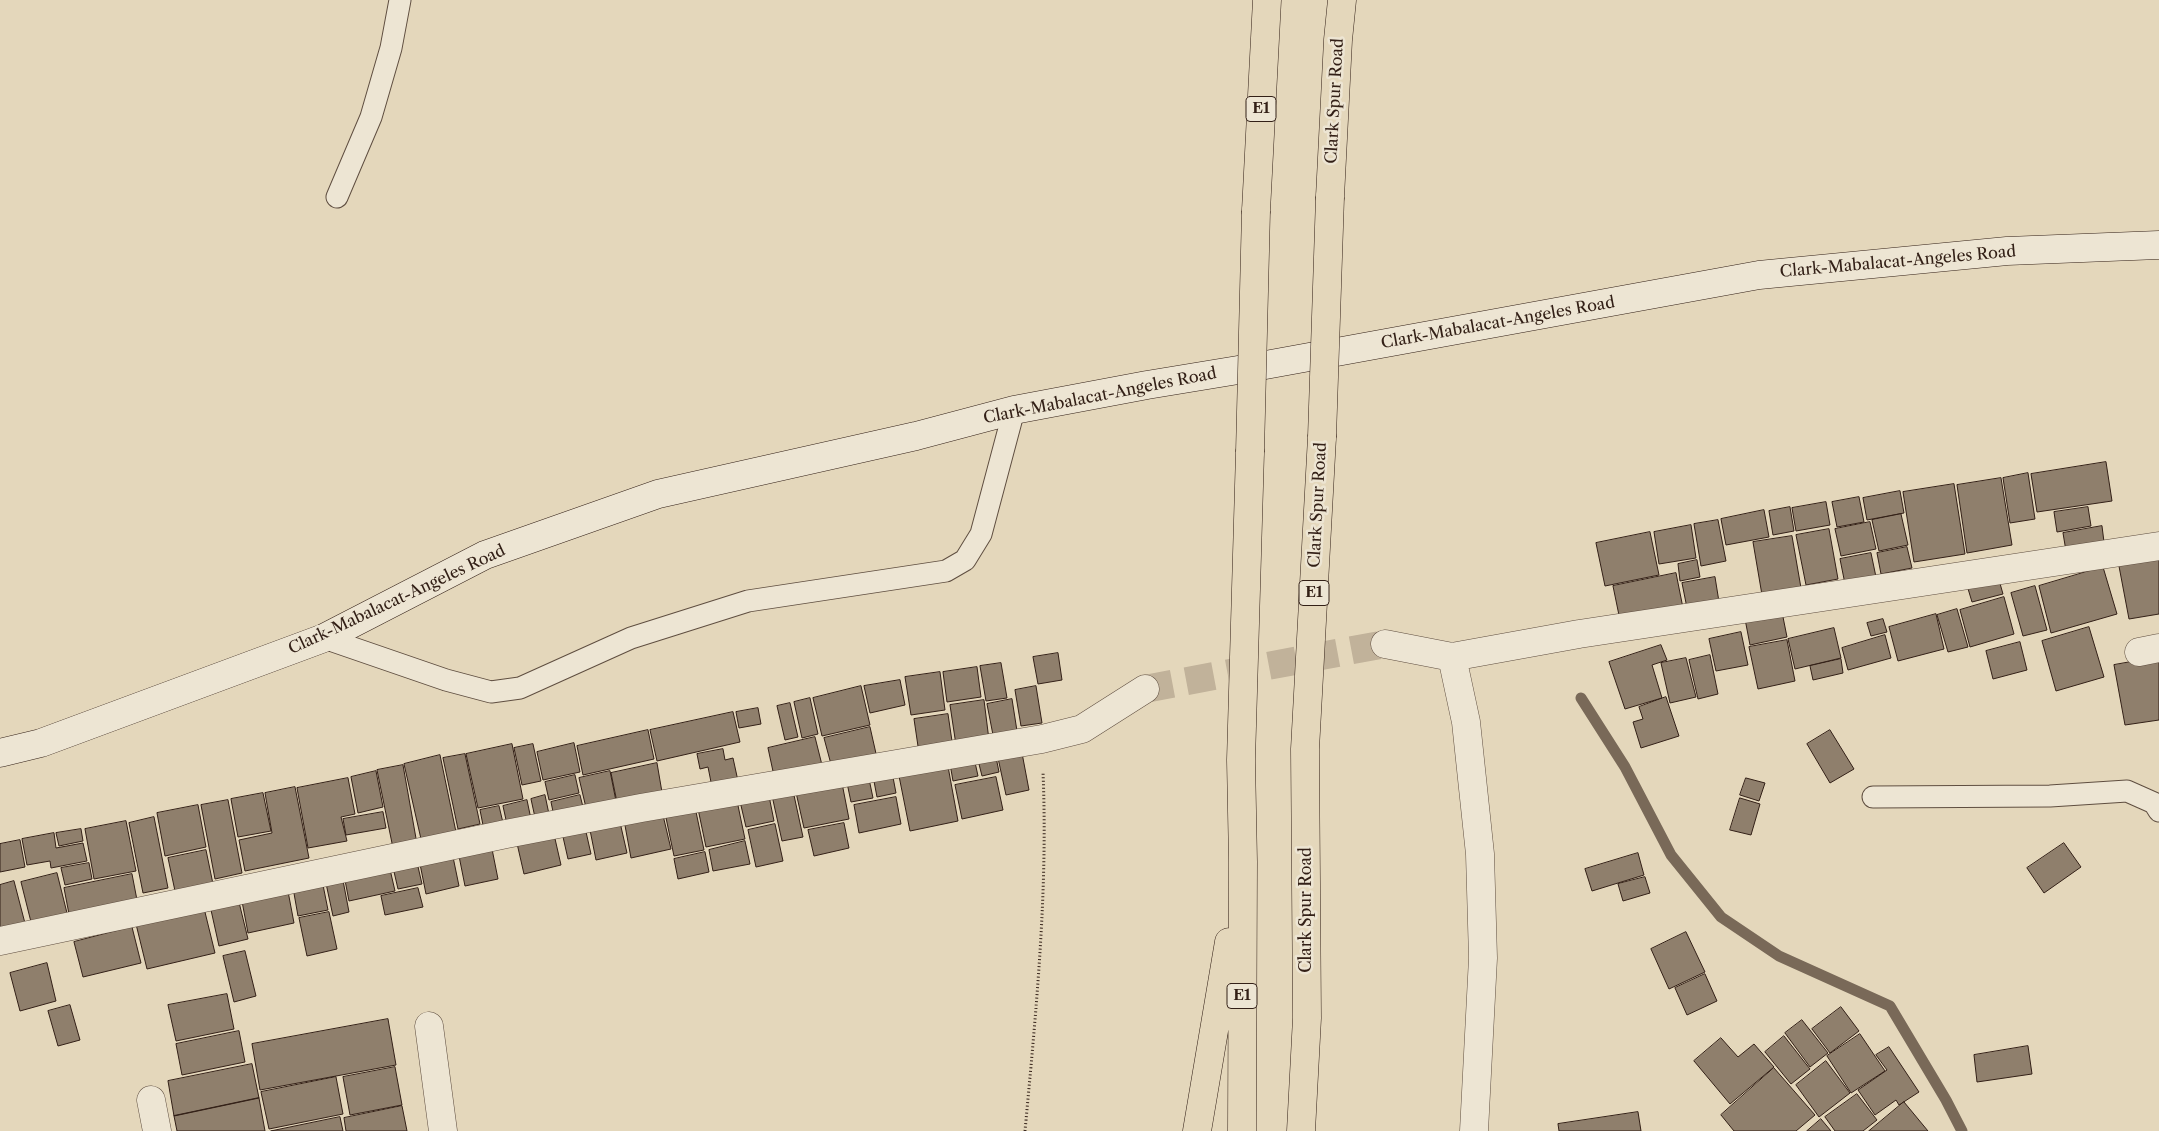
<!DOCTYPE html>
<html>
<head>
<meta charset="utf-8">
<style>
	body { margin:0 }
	canvas { display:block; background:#e4d7bb }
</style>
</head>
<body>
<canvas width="2159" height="1131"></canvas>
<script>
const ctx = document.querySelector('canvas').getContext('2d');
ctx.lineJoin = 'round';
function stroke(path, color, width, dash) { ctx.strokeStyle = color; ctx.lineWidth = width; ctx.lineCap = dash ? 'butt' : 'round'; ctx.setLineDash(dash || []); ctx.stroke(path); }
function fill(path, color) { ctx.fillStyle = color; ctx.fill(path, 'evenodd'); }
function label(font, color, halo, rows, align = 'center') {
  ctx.font = font + ' "Libre Caslon Text",serif'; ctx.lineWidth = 5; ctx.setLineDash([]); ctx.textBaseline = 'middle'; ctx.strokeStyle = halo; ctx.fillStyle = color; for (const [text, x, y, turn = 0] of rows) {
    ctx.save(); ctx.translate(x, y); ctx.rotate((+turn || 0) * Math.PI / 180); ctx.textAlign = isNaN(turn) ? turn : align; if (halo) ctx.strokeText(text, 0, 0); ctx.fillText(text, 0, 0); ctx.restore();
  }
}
stroke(new Path2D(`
	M1581,698L1625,767L1671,855L1721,917L1779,956L1890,1006L1946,1100L1962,1131`), '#796958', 11);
const building = new Path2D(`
	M2106,462L2112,501L2037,512L2031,474Z
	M2028,473L2035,519L2010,523L2003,478Z
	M2001,478L2012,545L1967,553L1957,485Z
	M1954,484L1965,554L1914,562L1903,492Z
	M1900,491L1904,513L1867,520L1863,498Z
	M1859,497L1864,522L1837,527L1832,502Z
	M1826,502L1830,525L1796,531L1792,508Z
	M1790,507L1794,531L1773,535L1769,511Z
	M2088,507L2091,526L2057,532L2054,512Z
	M1764,510L1769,537L1726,545L1721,519Z
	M1901,514L1908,545L1879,551L1872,520Z
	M1718,520L1726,561L1701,566L1694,524Z
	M1870,522L1876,549L1841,556L1835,529Z
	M1691,525L1696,558L1659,564L1654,532Z
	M2102,526L2105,550L2067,557L2063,533Z
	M1829,529L1838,579L1806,585L1796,535Z
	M1650,532L1659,575L1605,586L1596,543Z
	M1792,536L1801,588L1762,595L1753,542Z
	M1907,547L1912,568L1881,574L1877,553Z
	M1871,553L1876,577L1845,584L1840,559Z
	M2159,553V614L2129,619L2118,561Z
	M1697,560L1700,577L1680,581L1678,564Z
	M2103,567L2117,614L2051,633L2039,586Z
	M1676,573L1684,613L1621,625L1613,586Z
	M1997,573L2003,594L1972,602L1966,582Z
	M1715,577L1720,608L1688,613L1682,583Z
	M2035,586L2047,630L2023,636L2011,593Z
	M2004,597L2014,634L1970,647L1960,610Z
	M1957,609L1968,647L1948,652L1937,615Z
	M1782,612L1787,637L1750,645L1745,619Z
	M1936,614L1944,649L1898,661L1889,627Z
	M1883,619L1887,632L1871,636L1867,623Z
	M2089,627L2104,677L2056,691L2042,641Z
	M1834,628L1841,658L1795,669L1788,639Z
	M1741,632L1748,665L1716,671L1709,639Z
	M1885,635L1891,658L1848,670L1842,648Z
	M1787,640L1795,681L1758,689L1749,647Z
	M2020,642L2027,670L1993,679L1986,651Z
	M1661,645L1667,660L1652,665L1662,698L1625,709L1609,662Z
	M1058,653L1062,680L1038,684L1033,657Z
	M1710,655L1718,694L1698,699L1689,660Z
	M2159,657V720L2125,725L2114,665Z
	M1686,658L1696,697L1670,703L1661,663Z
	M1841,659L1843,673L1813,680L1810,666Z
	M1001,663L1007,698L986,701L980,666Z
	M977,667L981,697L947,702L943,672Z
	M940,672L945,710L911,715L905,677Z
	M900,680L905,705L870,713L864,686Z
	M861,686L870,725L822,736L813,698Z
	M1036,686L1042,723L1021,726L1015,690Z
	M1666,697L1679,736L1641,748L1633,722L1643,719L1639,707Z
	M810,698L818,734L802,738L794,702Z
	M1012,699L1017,731L993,735L987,704Z
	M984,700L989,740L956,745L950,705Z
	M790,703L798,737L785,740L777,706Z
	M758,708L761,724L739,728L736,712Z
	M733,712L740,742L657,761L650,730Z
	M948,714L953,748L919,753L914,719Z
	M870,727L877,758L832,768L824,738Z
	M648,730L654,759L583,775L577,746Z
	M1830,730L1854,769L1830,783L1807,744Z
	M815,737L822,765L774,776L768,748Z
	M574,743L580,772L543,780L537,752Z
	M512,744L523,799L478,808L466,754Z
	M533,744L541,781L522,785L514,748Z
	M723,749L725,760L733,758L738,781L712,787L708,767L700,769L697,754Z
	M995,752L999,772L982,776L977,756Z
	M973,753L978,776L953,781L949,758Z
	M1022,753L1029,790L1006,795L998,758Z
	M465,754L480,824L458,829L443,758Z
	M440,755L456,832L421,839L404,764Z
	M947,761L958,821L910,831L898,771Z
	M657,763L663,798L618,807L611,773Z
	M403,765L417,844L393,848L377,770Z
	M376,771L383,807L358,813L351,777Z
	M610,771L617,806L587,812L579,778Z
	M892,772L896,793L877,797L873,776Z
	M868,774L873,798L851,802L846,778Z
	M575,775L579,793L549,800L545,782Z
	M996,777L1003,810L962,819L955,785Z
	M348,778L355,814L341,817L347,841L308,848L297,788Z
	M841,778L849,819L804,828L795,788Z
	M1746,778L1765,783L1759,801L1740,795Z
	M792,786L803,837L782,841L771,791Z
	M295,787L309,858L245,871L239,840L272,833L265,793Z
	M768,791L774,821L746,827L739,797Z
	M263,793L271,831L238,837L231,799Z
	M545,795L550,819L536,822L531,799Z
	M580,795L585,815L555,821L551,802Z
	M736,796L745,839L706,847L697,804Z
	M896,797L901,824L859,833L854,805Z
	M1740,798L1760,804L1751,835L1730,830Z
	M228,800L242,873L215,879L201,805Z
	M527,800L532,824L508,829L503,806Z
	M198,805L206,847L165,856L157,813Z
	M499,806L504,827L484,830L480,810Z
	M695,807L704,850L674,856L665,813Z
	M662,811L671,849L631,858L624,820Z
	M383,812L386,828L346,835L343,819Z
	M154,817L168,888L143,893L129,823Z
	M619,818L627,853L596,860L589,825Z
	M126,821L136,871L94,879L85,829Z
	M584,823L591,854L568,859L561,828Z
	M844,823L849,848L814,856L808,830Z
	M775,824L783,861L756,867L748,830Z
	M81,829L83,841L59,846L56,833Z
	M553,830L561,865L524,874L516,839Z
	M54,833L56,848L83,843L87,861L51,868L50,861L27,865L22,839Z
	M20,840L25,867L0,872V844Z
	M745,841L750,864L713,871L709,850Z
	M2064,843L2081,867L2044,893L2027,868Z
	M492,849L498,879L465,886L459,856Z
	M206,850L213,884L175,891L168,858Z
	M452,852L459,886L426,894L419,859Z
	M705,852L709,872L678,879L674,859Z
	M1638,853L1644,875L1592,891L1585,869Z
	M416,858L422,884L398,889L392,863Z
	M89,863L92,879L65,885L61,868Z
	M389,865L395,891L349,901L344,875Z
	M341,870L349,912L333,916L324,874Z
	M57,873L69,921L33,930L21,882Z
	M132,874L137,900L69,914L64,888Z
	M321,875L328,910L298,916L292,882Z
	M1645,877L1650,893L1623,901L1618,884Z
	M14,881L27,931L0,938V885Z
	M287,886L294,923L248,933L241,896Z
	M418,888L423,907L385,915L381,896Z
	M237,894L248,939L219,946L209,901Z
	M203,904L215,953L147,969L135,920Z
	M329,912L337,949L307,956L299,918Z
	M132,927L141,963L83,977L74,942Z
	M1686,932L1705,972L1669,989L1651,949Z
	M245,951L256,996L234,1002L223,956Z
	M47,963L56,1001L20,1011L10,973Z
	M1705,974L1717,1001L1687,1015L1675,988Z
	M227,994L234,1029L176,1041L168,1005Z
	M70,1005L80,1040L58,1046L48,1011Z
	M1841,1007L1859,1031L1830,1053L1812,1029Z
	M388,1019L396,1065L260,1090L252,1044Z
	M1802,1020L1828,1053L1810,1067L1785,1033Z
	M239,1031L245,1062L182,1075L176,1044Z
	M1860,1034L1885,1071L1851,1093L1827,1056Z
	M1784,1036L1810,1069L1791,1084L1765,1052Z
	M1721,1038L1738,1057L1754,1044L1774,1067L1730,1104L1694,1061Z
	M2028,1046L2032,1074L1977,1082L1974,1055Z
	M1889,1047L1919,1092L1899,1105L1896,1100L1875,1115L1858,1090L1887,1070L1876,1055Z
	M1826,1061L1850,1093L1819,1117L1796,1085Z
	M252,1064L259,1098L174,1116L168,1081Z
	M395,1067L402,1105L350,1115L343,1077Z
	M1774,1068L1815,1115L1796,1131H1734L1721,1115Z
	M336,1077L343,1114L269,1129L261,1092Z
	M1857,1094L1877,1120L1863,1131H1835L1825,1117Z
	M259,1098L265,1131H177L174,1116Z
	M1904,1102L1928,1131H1869Z
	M402,1106L407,1131H346L344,1118Z
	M1638,1112L1641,1131H1559L1558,1124Z
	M340,1117L343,1131H271Z
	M1821,1119L1831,1131H1807Z`);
fill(building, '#8f7f6c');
stroke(building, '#332017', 1);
stroke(new Path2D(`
	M1145,689L1385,644`), '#c1b29a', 28, [28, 14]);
const lane = new Path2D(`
	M337,197L371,117L391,48L400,0
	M324,638L446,680L491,692L520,688L631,638L748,601L946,571L965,560L981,534L1014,410
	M1873,797L2050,796L2127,791L2154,803L2159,811`);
const street = new Path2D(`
	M1385,644L1452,657L1579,634L2159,546
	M2139,652L2159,648
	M1452,657L1466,722L1480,854L1483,958L1474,1131
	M0,941L506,834L641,808L1042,739L1082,729L1145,689
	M429,1026L443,1131
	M151,1100L157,1131`);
const secondary = new Path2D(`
	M0,753L41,743L324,638L485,555L658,494L916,436L1014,410L1147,385L1238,370L1759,275L2007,251L2159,245`);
const highway = new Path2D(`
	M1330,197L1338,40L1342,0
	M1256,211L1267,0
	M1197,1131L1229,942
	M1242,1131L1243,862L1241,760L1250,452
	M1301,1131L1307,1018L1305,749L1322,437`);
stroke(lane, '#5f4e40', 23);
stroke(street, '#5f4e40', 29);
stroke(secondary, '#332017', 29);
stroke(highway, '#332017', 29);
stroke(new Path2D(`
	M1025,1131C1036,1012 1048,892 1043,772`), '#332017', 3, [1, 2.5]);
stroke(lane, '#ede5d3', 21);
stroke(street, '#ede5d3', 28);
stroke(secondary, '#ede5d3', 28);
stroke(highway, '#e4d7bb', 28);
const highwayBridge = new Path2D(`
	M1322,437L1330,197
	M1250,452L1256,211`);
stroke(highwayBridge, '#332017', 29, []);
stroke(highwayBridge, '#e4d7bb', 28);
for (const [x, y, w] of [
	[1261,109,30],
	[1314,593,30],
	[1242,996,30]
]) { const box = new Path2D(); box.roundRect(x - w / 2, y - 12.5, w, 25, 4); ctx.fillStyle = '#ede5d3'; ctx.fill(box); stroke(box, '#332017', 1); }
label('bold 15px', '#332017', null, [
	["E1",1261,109],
	["E1",1314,593],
	["E1",1242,996]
]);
label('16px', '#332017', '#ede5d3', [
	["Clark Spur Road",1335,101,-87],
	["Clark-Mabalacat-Angeles Road",1898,262,-5],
	["Clark-Mabalacat-Angeles Road",1498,323,-10],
	["Clark-Mabalacat-Angeles Road",1100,396,-11],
	["Clark Spur Road",1318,505,-87],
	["Clark-Mabalacat-Angeles Road",397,600,-25],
	["Clark Spur Road",1306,910,-90]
]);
</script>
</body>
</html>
